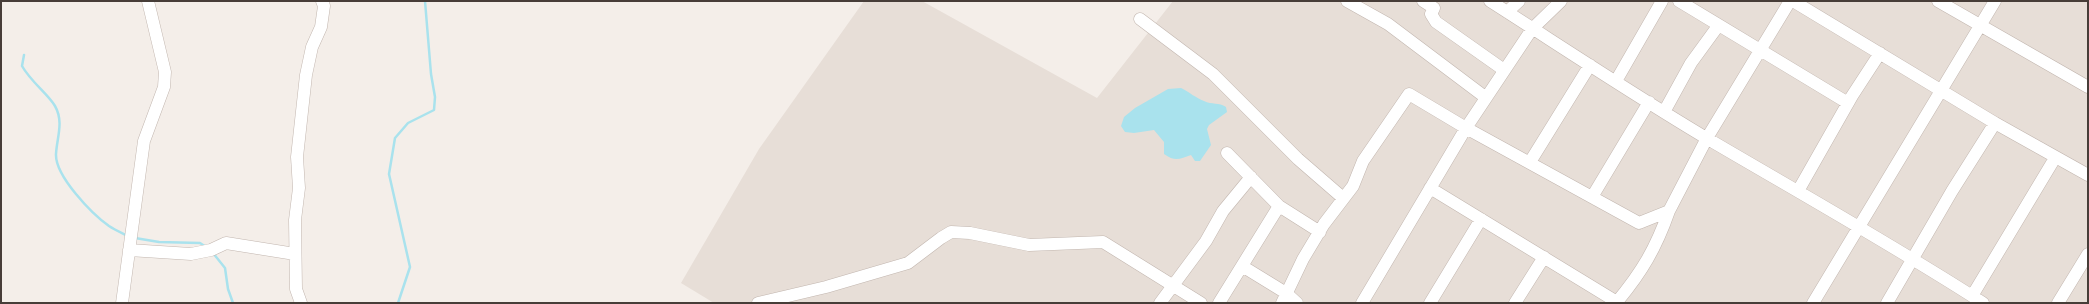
<!DOCTYPE html>
<html>
<head>
<meta charset="utf-8">
<style>
	body { margin:0 }
	#map { position:relative; width:2089px; height:304px; overflow:hidden; background:#f4eee9; font-family:Figtree,sans-serif }
	canvas { display:block }
	.frame { position:absolute; inset:0; border:2px solid #473d38; pointer-events:none }
</style>
</head>
<body>
<div id="map">
<canvas width="2089" height="304"></canvas>
<div class="frame"></div>
</div>
<script>
const ctx = document.querySelector('canvas').getContext('2d');
ctx.lineJoin = 'round';
function fill(path, color) { ctx.fillStyle = color; ctx.fill(path, 'evenodd'); }
function stroke(path, color, width, dash) { ctx.strokeStyle = color; ctx.lineWidth = width; ctx.lineCap = dash ? 'butt' : 'round'; ctx.setLineDash(dash || []); ctx.stroke(path); }
fill(new Path2D(`
	M864,1H922L1097,98L1173,1H2088V303H714L681,283L759,149Z`), '#e7ded7');
fill(new Path2D(`
	M1181,88C1189,92 1196,98 1204,101C1212,105 1219,102 1226,107L1227,112L1209,125L1207,129L1211,145L1200,161H1195L1191,155C1180,159 1175,162 1164,154V142L1154,130L1134,133L1125,132L1121,126L1124,117L1135,108L1168,89Z`), '#a9e2ed');
stroke(new Path2D(`
	M24,55L22,66C31,82 48,94 55,106C64,122 57,137 56,154C55,176 92,214 109,226C115,230 122,233 128,236
	M135,238L159,242L200,243L206,247
	M213,253L225,268L228,289L233,303
	M398,303L410,267L389,174L395,138L408,123L434,110L435,97L431,74L425,1`), '#a9e2ed', 2.5);
const minor = new Path2D(`
	M1347,1L1388,24L1485,97
	M1423,1L1434,8L1431,14L1436,22L1504,70
	M1490,1C1562,47 1634,95 1708,139C1800,193 1893,245 1983,303
	M1679,1L1848,103
	M1793,1L1995,123L2088,175
	M1938,1L2088,87
	M1507,12L1519,1
	M1140,19L1213,74L1298,159L1343,198
	M1616,81L1662,1
	M1664,112L1691,63L1718,26
	M1227,153L1279,206L1320,232
	M1530,162L1590,65
	M1430,188L1617,302
	M1798,191L1852,96L1880,53
	M1592,197L1649,102
	M129,250L191,254L211,250L226,243L295,254
	M1242,266L1286,293L1297,303
	M1972,296L2055,158
	M122,303L144,141L164,87L165,72L148,1
	M301,303L296,289L295,220L299,188L297,157L306,75L312,47L321,27L324,6L322,1
	M758,303L826,287L908,263L941,238L951,232L970,233L1029,245L1103,242L1201,303
	M1160,303L1206,241L1223,211L1251,177
	M1219,303L1279,206
	M1282,303L1303,259L1324,224L1353,186L1363,161L1409,94L1466,128L1532,29L1561,1
	M1362,303L1466,128L1639,223L1669,211L1707,138L1790,1
	M1430,303L1481,219
	M1515,303L1544,257
	M1616,303C1642,272 1656,248 1669,211
	M1813,303L1995,1
	M1887,303L1952,191L1995,123
	M2058,303L2088,254`);
stroke(minor, '#c2b6af', 13);
stroke(minor, '#fff', 12);
</script>
</body>
</html>
